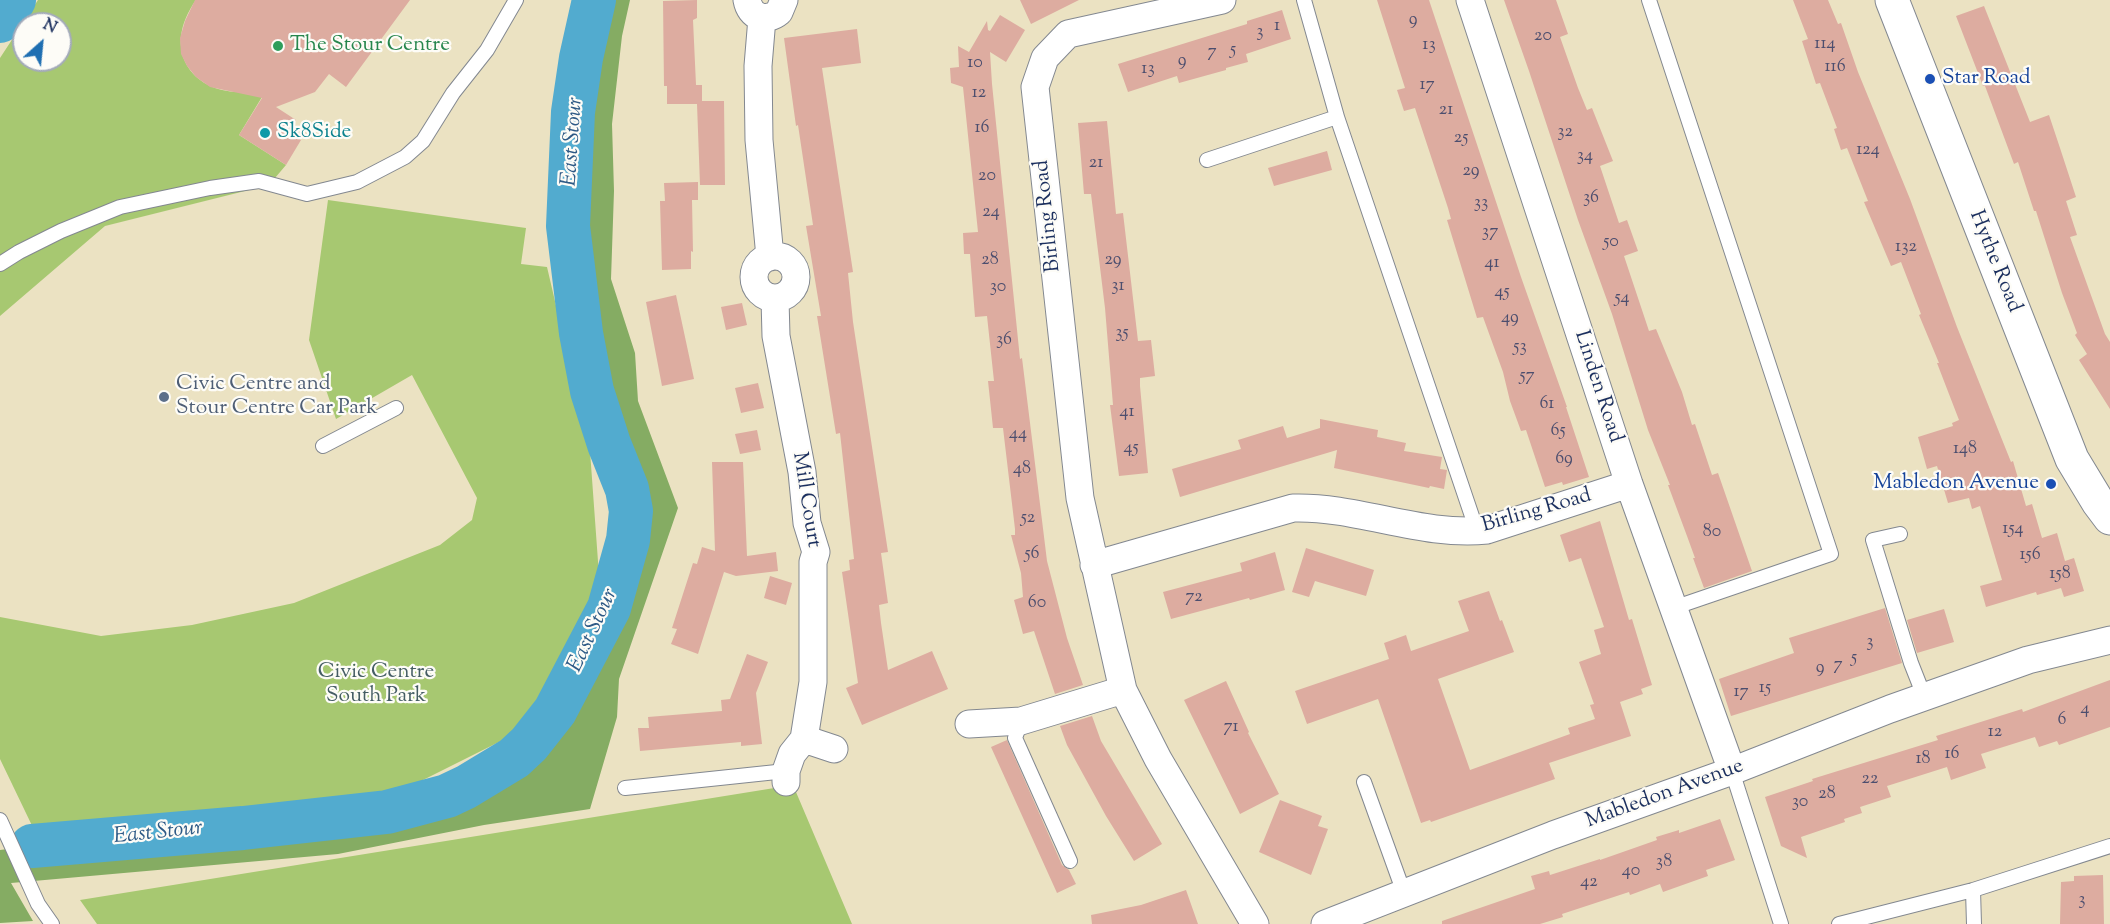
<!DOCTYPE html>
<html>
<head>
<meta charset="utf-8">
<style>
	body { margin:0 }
	#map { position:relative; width:2110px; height:924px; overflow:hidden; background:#ebe2c2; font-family:"Sorts Mill Goudy",serif }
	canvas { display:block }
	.north { position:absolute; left:12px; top:12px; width:60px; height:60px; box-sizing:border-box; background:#fdfcf7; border:2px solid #a3aaba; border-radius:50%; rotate:27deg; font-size:16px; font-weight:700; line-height:24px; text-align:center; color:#1b2f5e }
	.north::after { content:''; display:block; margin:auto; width:21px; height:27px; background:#1f6fb2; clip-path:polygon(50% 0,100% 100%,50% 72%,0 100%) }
</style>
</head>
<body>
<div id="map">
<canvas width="2110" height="924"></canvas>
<div class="north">N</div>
</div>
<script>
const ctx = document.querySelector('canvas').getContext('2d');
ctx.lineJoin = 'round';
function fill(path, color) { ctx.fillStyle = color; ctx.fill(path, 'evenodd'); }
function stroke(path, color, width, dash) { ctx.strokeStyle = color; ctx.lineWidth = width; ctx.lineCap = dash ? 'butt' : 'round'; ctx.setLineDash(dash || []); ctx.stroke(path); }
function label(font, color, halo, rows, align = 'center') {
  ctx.font = font + ' "Sorts Mill Goudy",serif'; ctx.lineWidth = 4.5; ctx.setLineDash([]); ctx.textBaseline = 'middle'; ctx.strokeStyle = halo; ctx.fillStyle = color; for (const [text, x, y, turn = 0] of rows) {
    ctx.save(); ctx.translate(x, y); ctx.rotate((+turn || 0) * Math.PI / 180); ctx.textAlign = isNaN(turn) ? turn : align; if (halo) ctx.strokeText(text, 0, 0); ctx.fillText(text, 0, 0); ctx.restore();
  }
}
fill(new Path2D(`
	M38,0H196C154,59 206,108 268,87L239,135L286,165L269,185L105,226L0,316V58ZM24,24H60V60H24Z
	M328,200L526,228L521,264L547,267L590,451L600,589L576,658L527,728L409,787L259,811L37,836L0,759V617L101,636L192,625L294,603L440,545L472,520L477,498L412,375L336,419L309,340Z
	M793,785L852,924H97L80,900Z`), '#a7c871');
fill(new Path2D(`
	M599,0H630L622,36L612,124L614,191L611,279L635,353L638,401L678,508L619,679L617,717L590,809L484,825L338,854L11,883L33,921L0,923V850L447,796L529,744L609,608L627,489L592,391L575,276L571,134Z`), '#85ac63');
stroke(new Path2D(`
	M0,21L14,0
	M32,846L243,828L387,812L447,796L466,787L514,758L529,744L555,711L609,608L628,540L631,511L627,489L609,444L592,391L581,333L568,226L573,112L581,58L594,0`), '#52abcf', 44);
fill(new Path2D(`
	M195,0H410L346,87L329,74L315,92L276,107L296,120L289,132L301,140L286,165L239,135L262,98L210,87L196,77L187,66L181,54L180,38L185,21Z
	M697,0V18L693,20L696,85H702V101H724L725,185H700L697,104H667V86H664L663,1Z
	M1020,0H1079L1031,24Z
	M1377,0H1429L1521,277L1567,407H1566L1589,477L1563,485L1562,482L1545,487L1526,430L1521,431L1510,401L1503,372L1483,317L1477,318L1447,220L1451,219L1448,208L1415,108L1404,111L1397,90L1405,88Z
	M1504,0H1556L1568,34L1560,37L1578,88L1587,110L1592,108L1613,161L1600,166L1619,223L1627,220L1638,251L1624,256L1649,331L1656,329L1682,392L1692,425L1695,424L1712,475L1718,473L1752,571L1704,588L1693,558H1695L1687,536L1668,485H1670L1648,430L1612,314L1578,220L1529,71Z
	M1793,0H1828L1838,24L1841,23L1858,72L1910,199L1957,327L2011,462L2013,461L2026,506L2032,504L2042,538L2057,533L2065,561L2074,558L2084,591L2064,597L2061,588L2037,595L2036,592L1986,607L1980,586L2002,580L1980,506L1972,509L1969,498L1948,503L1937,466L1927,469L1918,437L1953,426L1952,423L1959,420L1937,363H1939L1919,315L1921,314L1901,262L1891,266L1864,202L1868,201L1847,148L1841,150L1834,129L1837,128L1820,83L1816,84L1802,41L1808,39Z
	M1984,6L2030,122L2049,115L2060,148L2076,197L2066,201L2077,235L2070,237L2105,334L2110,342V409L2079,360L2087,354L2075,335L2077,333L2062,293L2036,211H2034L2018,162L2014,164L1985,86H1983L1956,16Z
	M1282,10L1291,39L1246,54L1248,62L1226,68V70L1179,83L1177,76L1128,92L1118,64L1247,24V21Z
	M1000,15L1025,30L1006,62L990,52L992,84L1020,359L1022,358L1047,561L1067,638L1083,685L1055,694L1034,631L1023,634L1014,600L1023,597L1021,573L1011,535H1015V529L1003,428H993L988,381H994L987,316L975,317L970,254H964L963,233L978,232L963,87L951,83L950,68L959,67L958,46L969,52L987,21L988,30L990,31Z
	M857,29L861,63L822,68L853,272L848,273L853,322L888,552L881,553L888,603L879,605L881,623L888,670L932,651L948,689L862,725L846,688L858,683L842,572L850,570L849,560L854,559L840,433L836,434L817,316H821L806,226L813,225L798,125L796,126L784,38Z
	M1107,121L1116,214L1123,213L1138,341L1151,340L1155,376L1140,378V386L1148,473L1119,476L1110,405H1113L1105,308L1091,194H1084L1078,123Z
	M1327,151L1332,170L1274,186L1268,168Z
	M698,182V200H692L693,252L691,251V269L662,270L660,201H665L664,183Z
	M676,295L694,379L662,386L646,302Z
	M742,303L747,325L726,330L721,307Z
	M758,383L764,408L741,413L735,388Z
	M1320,419L1378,430L1377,437L1406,443L1404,451L1442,457L1440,469L1447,470L1444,489L1430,486L1429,488L1334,468L1337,450L1180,497L1172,469L1241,449L1238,440L1283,426L1287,438L1320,428Z
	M757,430L761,450L740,454L735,434Z
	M712,462H743L747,556L776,552L778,571L736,576L724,572L698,654L671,644L677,629L672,628L693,563L697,564L702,547L715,551Z
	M1600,521L1629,620L1632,619L1652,685L1641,689L1643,694L1620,702L1631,736L1549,763L1555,779L1431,822L1430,820L1421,823L1378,699L1307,724L1295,691L1389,659L1384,643L1406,635L1411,651L1469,631L1458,601L1489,591L1500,621L1502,620L1514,652L1438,679L1470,770L1570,734L1568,728L1595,719L1590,705L1594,704L1579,662L1601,654L1594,630L1604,627L1581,558L1569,562L1560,535Z
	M1306,548L1374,570L1366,596L1315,581L1309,597L1292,592Z
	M1275,552L1285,590L1250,600L1249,598L1171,619L1163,592L1242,571L1240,563Z
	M770,576L792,583L786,605L764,598Z
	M1885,608L1902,663L1731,716L1719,679L1794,653L1789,638Z
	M1944,609L1954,642L1917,653L1907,620Z
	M747,654L768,662L756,693L762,744L741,746V742L640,751L638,728H649L648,717L722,711L721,700L730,699Z
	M2110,680V727L2059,745L2057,741L2039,747L2035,737L1981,754L1986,768L1951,780L1947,767L1887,786L1891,797L1860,807L1862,813L1844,819L1845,822L1801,837L1807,858L1781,846L1765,797L1813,781L1812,779L1938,740L1936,736L2022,709L2023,712Z
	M1226,681L1249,732L1248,733L1279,794L1240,814L1184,700Z
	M1092,716L1101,741L1162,844L1134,861L1106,816L1067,745L1060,726Z
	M1007,740L1062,865L1069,870L1076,884L1057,893L991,747Z
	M1280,800L1322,816L1318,826L1328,829L1311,875L1259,852Z
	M1720,819L1735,860L1706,870L1708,876L1663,892L1660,884L1630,895L1629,892L1562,914L1563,917L1540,924H1442V921L1535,889L1531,876L1549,871L1550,875L1600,859V860L1657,840L1656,837L1679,830V833Z
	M2103,875L2104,924H2060L2061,882L2074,881V876Z
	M1186,890L1198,924H1092L1091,915L1141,905Z`), '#ddaca0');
const lane = new Path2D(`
	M1649,0L1831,554L1673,608
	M1337,117L1477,531
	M1207,160L1337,117L1304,0
	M0,264L19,252L61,231L120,207L210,188L259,181L307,194L357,182L405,157L423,141L453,93L487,50L516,0
	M323,446L396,408
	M1900,534L1873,540L1911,663L1924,696
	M1021,721L1015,738L1070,861
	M1732,771L1781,924
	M1364,782L1404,893
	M625,788L786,771
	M0,820L38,904L52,924
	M1973,890L1974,924
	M1839,924L1973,890L2110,846`);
const street = new Path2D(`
	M747,0C750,17 766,23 779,12L784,0
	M1222,0L1068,34L1045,58L1035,87L1080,498L1123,690L1158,759L1255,924
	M1470,0L1629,484L1732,771
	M762,18L758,66L759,140L770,257
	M754 277a21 21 0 1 1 42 0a21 21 0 1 1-42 0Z
	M775,299L776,336L802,472L807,523L816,552L813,562V682L804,739L792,754L786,771V782
	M1094,565L1293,508C1358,506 1422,537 1487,530L1629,484
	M969,724L1021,721L1123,690
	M804,739L834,749
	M1325,924L1553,835L1732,771L1890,709L2028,660L2110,640`);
const primary = new Path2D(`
	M1892,0L2072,459L2098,502L2110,518`);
stroke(lane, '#838890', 16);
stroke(street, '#838890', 29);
stroke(primary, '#838890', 35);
stroke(lane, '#fff', 14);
stroke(street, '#fff', 27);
stroke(primary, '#fff', 33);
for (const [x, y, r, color] of [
	[278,46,6,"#2e9e5b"],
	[1930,79,6,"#1a4fb4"],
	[265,133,6,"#0f9aa8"],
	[164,397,6,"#5c6f8a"],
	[2051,484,6,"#1a4fb4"]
]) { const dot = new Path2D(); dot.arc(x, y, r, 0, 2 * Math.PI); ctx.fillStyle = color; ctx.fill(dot); stroke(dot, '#fdfcf7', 2); }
label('18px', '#4c4e6e', null, [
	["9",1413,21],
	["1",1277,27],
	["3",1260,33],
	["20",1543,37],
	["114",1825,45],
	["13",1429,46],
	["5",1233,51],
	["7",1212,53],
	["9",1182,62],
	["10",975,64],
	["116",1835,68],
	["13",1148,70],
	["17",1427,86],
	["12",979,94],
	["21",1446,111],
	["16",982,129],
	["32",1565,133],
	["25",1461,139],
	["124",1868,151],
	["34",1585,157],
	["21",1096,164],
	["29",1471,172],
	["20",987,177],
	["36",1591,199],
	["33",1481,204],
	["24",991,213],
	["37",1490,233],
	["50",1611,243],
	["132",1906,248],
	["28",990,261],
	["29",1113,261],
	["41",1492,264],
	["31",1118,287],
	["30",998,288],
	["45",1502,293],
	["54",1622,299],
	["49",1510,319],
	["35",1122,334],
	["36",1004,341],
	["53",1520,348],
	["57",1527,377],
	["61",1547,405],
	["41",1127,413],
	["65",1558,432],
	["44",1018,435],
	["45",1131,449],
	["148",1965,450],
	["69",1564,460],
	["48",1022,470],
	["52",1028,519],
	["154",2013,530],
	["80",1712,533],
	["56",1032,555],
	["156",2030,556],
	["158",2060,575],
	["72",1194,598],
	["60",1037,604],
	["3",1870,643],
	["5",1854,659],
	["7",1838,666],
	["9",1820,669],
	["15",1765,689],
	["17",1741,693],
	["4",2085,710],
	["6",2062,721],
	["71",1231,728],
	["12",1995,733],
	["16",1952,755],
	["18",1923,760],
	["22",1870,780],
	["28",1827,795],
	["30",1800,803],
	["38",1664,863],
	["40",1631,872],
	["42",1589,883],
	["3",2082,901]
]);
label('21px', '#27864d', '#fdfcf7', [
	["The Stour Centre",290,46]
], 'left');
label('21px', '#164399', '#fdfcf7', [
	["Star Road",1942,79],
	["Mabledon Avenue",2039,484,"right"]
], 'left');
label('21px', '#0d838f', '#fdfcf7', [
	["Sk8Side",277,133]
], 'left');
label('21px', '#1b2f5e', '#fdfcf7', [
	["Birling Road",1049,216,-96],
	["Hythe Road",1994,262,68],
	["Linden Road",1597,387,72],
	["Mill Court",805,500,81],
	["Birling Road",1537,512,-16],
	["Mabledon Avenue",1665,795,-20]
]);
label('21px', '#4e5e75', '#fdfcf7', [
	["Civic Centre and",176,385],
	["Stour Centre Car Park",176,409]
], 'left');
label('21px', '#455d64', '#fdfcf7', [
	["Civic Centre",376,673],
	["South Park",376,697]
]);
label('italic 22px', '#2e5a86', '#fdfcf7', [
	["East Stour",574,142,-86],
	["East Stour",594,631,-65],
	["East Stour",158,834,-6]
]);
</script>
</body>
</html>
